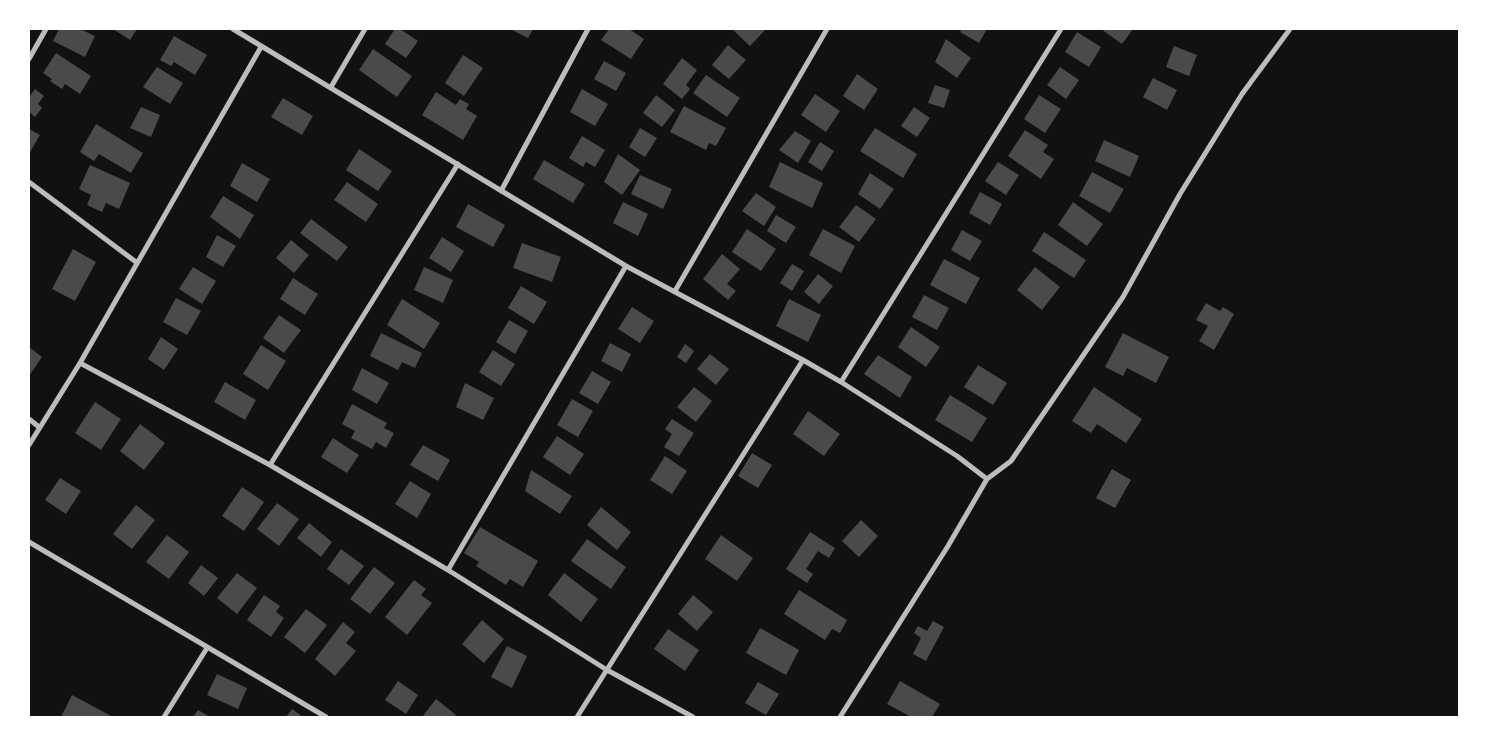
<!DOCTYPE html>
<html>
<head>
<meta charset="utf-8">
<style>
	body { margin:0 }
	#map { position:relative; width:1488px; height:746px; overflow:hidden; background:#111; font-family:Roboto,sans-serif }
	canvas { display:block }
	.frame { position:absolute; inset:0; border:30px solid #fff; pointer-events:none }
</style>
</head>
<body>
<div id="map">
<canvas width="1488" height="746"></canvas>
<div class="frame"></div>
</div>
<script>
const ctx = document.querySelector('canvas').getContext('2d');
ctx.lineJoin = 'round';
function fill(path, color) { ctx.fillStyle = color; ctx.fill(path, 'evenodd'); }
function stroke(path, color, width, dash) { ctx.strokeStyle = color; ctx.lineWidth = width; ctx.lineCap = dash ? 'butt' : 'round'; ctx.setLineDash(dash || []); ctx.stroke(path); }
fill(new Path2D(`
	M59,29H80L95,36L85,57L53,41Z
	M113,29H137L130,40Z
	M395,29H400L418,41L406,58L385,44Z
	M510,29H533L528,38Z
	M609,29H629L644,39L631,59L601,40Z
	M732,29H766L750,46Z
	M962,29H987L979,43L960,32Z
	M1101,29H1133L1122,44Z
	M1077,32L1101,47L1089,67L1065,52Z
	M174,36L207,55L195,75L174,62L171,66L160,60Z
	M946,39L971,58L957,78L935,62Z
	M728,45L746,60L729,79L712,65Z
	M1174,46L1197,55L1189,76L1166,67Z
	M373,49L412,76L397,97L359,70Z
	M56,53L91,76L80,94L65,84L62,89L50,81L52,79L43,73Z
	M463,55L483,68L464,96L445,83Z
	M682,58L697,70L686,85L690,89L682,99L663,84Z
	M604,61L626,73L616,91L594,79Z
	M157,67L183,83L170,104L143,87Z
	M1060,67L1079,80L1066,99L1047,85Z
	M857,74L878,89L864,110L843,96Z
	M706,75L740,98L727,117L693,93Z
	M1153,78L1177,90L1167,110L1143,97Z
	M935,85L950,90L944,108L928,103Z
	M35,89L44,96L38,104L42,108L35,117L29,112V97Z
	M582,89L608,104L595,126L570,112Z
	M436,92L456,105L460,99L469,104L466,109L477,116L463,140L422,115Z
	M815,94L840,111L826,132L801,115Z
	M656,95L675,110L662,127L643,113Z
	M1039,95L1061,109L1045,133L1024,119Z
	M283,98L313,116L302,135L271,117Z
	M684,106L726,128L716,146L709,143L706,150L670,132Z
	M141,107L160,115L151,137L130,128Z
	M914,107L930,118L917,137L901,126Z
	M96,124L143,153L131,173L99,154L94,161L80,152Z
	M640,128L657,138L645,157L629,147Z
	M875,128L917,154L903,178L860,151Z
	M29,129L40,135L29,154Z
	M1025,130L1048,145L1043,152L1054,159L1041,179L1008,156Z
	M795,131L811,141L798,163L779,150Z
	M582,136L605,150L595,167L586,162L583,167L569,158Z
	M1104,140L1139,156L1130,177L1095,161Z
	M820,142L834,151L822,171L808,162Z
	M359,149L392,171L378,191L346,170Z
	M618,154L640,170L622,195L604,182Z
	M544,160L585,184L573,203L533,179Z
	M780,162L823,183L812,208L769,187Z
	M998,162L1019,175L1006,195L985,181Z
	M242,163L270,179L257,202L230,186Z
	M90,165L130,183L119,209L106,203L102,212L87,205L91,195L79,189Z
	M1092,172L1124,189L1110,213L1079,196Z
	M870,173L894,189L880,209L858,194Z
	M640,175L672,189L663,209L631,194Z
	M347,182L378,204L366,222L334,200Z
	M980,192L1002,204L990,225L969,213Z
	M756,193L776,207L764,226L742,211Z
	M223,196L254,215L240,239L210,217Z
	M623,202L648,214L638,236L613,223Z
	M1073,202L1103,224L1087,246L1058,225Z
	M468,204L505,225L493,247L456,227Z
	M856,205L876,219L859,242L839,227Z
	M776,215L796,227L786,243L767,231Z
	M311,219L348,247L337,261L300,233Z
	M747,229L776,249L761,271L732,252Z
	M823,229L855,246L841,273L809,255Z
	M962,230L982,241L970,261L951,250Z
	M1044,232L1086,260L1074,278L1032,251Z
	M217,235L236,246L223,267L206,257Z
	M442,237L464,251L451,272L429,258Z
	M291,240L309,255L294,273L276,258Z
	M522,243L561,257L552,282L513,268Z
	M73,249L96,262L75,301L52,289Z
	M722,254L740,269L727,284L736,291L728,300L703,279Z
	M944,259L980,278L966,304L930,285Z
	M792,264L804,271L792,291L780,283Z
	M193,267L216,281L202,304L179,289Z
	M424,267L453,280L443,303L414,290Z
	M1035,267L1060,287L1042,310L1017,290Z
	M818,274L833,286L819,304L804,292Z
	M293,278L318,294L305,315L280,299Z
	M521,286L547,302L534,324L508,308Z
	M924,295L949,308L937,330L912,317Z
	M176,298L201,311L187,335L163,322Z
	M402,299L440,323L424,349L387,325Z
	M789,299L821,315L808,342L776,326Z
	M1206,303L1220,311L1223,307L1234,314L1214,350L1199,341L1208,326L1196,320Z
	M632,307L654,321L640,343L618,329Z
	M279,315L301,330L284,353L263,338Z
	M509,320L528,331L515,354L496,342Z
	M911,327L940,347L926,367L898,347Z
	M381,333L422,353L415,368L402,362L398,370L370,356Z
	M1123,333L1169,357L1156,383L1127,368L1123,376L1105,367Z
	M161,337L178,349L164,370L148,359Z
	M610,343L631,354L622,372L601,361Z
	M685,344L694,351L686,363L677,357Z
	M261,345L286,361L268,390L243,374Z
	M29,347L42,357L29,376Z
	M493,350L515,364L501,386L479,372Z
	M710,354L729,369L716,385L697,369Z
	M878,355L912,377L900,398L864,374Z
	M978,365L1007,383L993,405L964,387Z
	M362,368L389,383L377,404L352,390Z
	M592,371L611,382L598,404L579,393Z
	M225,382L256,400L245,420L214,402Z
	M465,383L494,398L483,420L456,407Z
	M694,387L712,401L696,422L677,407Z
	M1094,387L1142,419L1126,443L1097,424L1091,433L1072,421Z
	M950,395L987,418L972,442L935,420Z
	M572,399L593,411L578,437L557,425Z
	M95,402L121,419L101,450L75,433Z
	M352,404L387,423L384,428L394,433L386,448L376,442L372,449L351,438L355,431L342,424Z
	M808,411L840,434L824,456L793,434Z
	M672,419L694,433L679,456L664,447L672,434L665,429Z
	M140,424L165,443L144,470L120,451Z
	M557,436L584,454L570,475L543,457Z
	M333,438L359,455L347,473L321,457Z
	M423,445L450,460L438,481L410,465Z
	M752,453L772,465L758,488L738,476Z
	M665,456L687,471L672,494L650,480Z
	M1112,469L1131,480L1115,508L1096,498Z
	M531,470L572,496L560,514L525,491Z
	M60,478L81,491L66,514L45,500Z
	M410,481L431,494L417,518L395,504Z
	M242,487L264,502L244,531L222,516Z
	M277,503L299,519L279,546L257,529Z
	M136,505L155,520L132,549L113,534Z
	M601,507L631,532L617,550L587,525Z
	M861,520L878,536L859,557L842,541Z
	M309,523L332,542L321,557L297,538Z
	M480,527L538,561L523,587L510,579L506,585L476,566L479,562L464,553Z
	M810,532L835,548L829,558L818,551L806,569L813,574L807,583L786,569Z
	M167,535L189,552L169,579L146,562Z
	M721,535L753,558L737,581L705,559Z
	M587,539L626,567L611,589L571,561Z
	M341,549L364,566L349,585L327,569Z
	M201,565L218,578L204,596L188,583Z
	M374,567L395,583L370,614L350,599Z
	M237,573L257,588L237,614L217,598Z
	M564,573L598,599L581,622L548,595Z
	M414,580L426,589L421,595L432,603L407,635L385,617Z
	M799,590L847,620L840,633L832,629L825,640L784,614Z
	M264,595L280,606L276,612L284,618L271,637L247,620Z
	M693,595L713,612L697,631L678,614Z
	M306,609L327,625L305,653L284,637Z
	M482,620L504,639L484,663L462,644Z
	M933,621L944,627L926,661L913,654L921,638L914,633L918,626L927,631Z
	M343,622L355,632L346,643L356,651L335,676L315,659Z
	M760,628L799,650L786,675L746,653Z
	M668,629L699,650L685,671L654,649Z
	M507,646L527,656L512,688L491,677Z
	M217,674L247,688L238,709L207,695Z
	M398,681L418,695L406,714L385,700Z
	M900,681L940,704L932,717H911L887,704Z
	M758,682L779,694L766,715L745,703Z
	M72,695L113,717H61Z
	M436,699L456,715L454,717H422Z
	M292,709L303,717H286Z
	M198,710L210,717H193Z`), '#4a4a4a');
stroke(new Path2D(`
	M233,29L626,266L803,360L841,382L957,456L987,479L1011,461L1123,297L1180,194L1242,94L1290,29
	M29,59L46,29
	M331,87L365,29
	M29,182L136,262
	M501,191L588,29
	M675,291L827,29
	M80,363L270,465L448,570L607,670L693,717
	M841,382L1061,29
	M29,419L39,427
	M29,445L80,363L261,47
	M270,465L458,164
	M29,542L326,717
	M448,570L626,266
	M164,717L207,648
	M577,717L803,360
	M840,717L948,546L987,479`), '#bcbcbc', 5);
</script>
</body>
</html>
